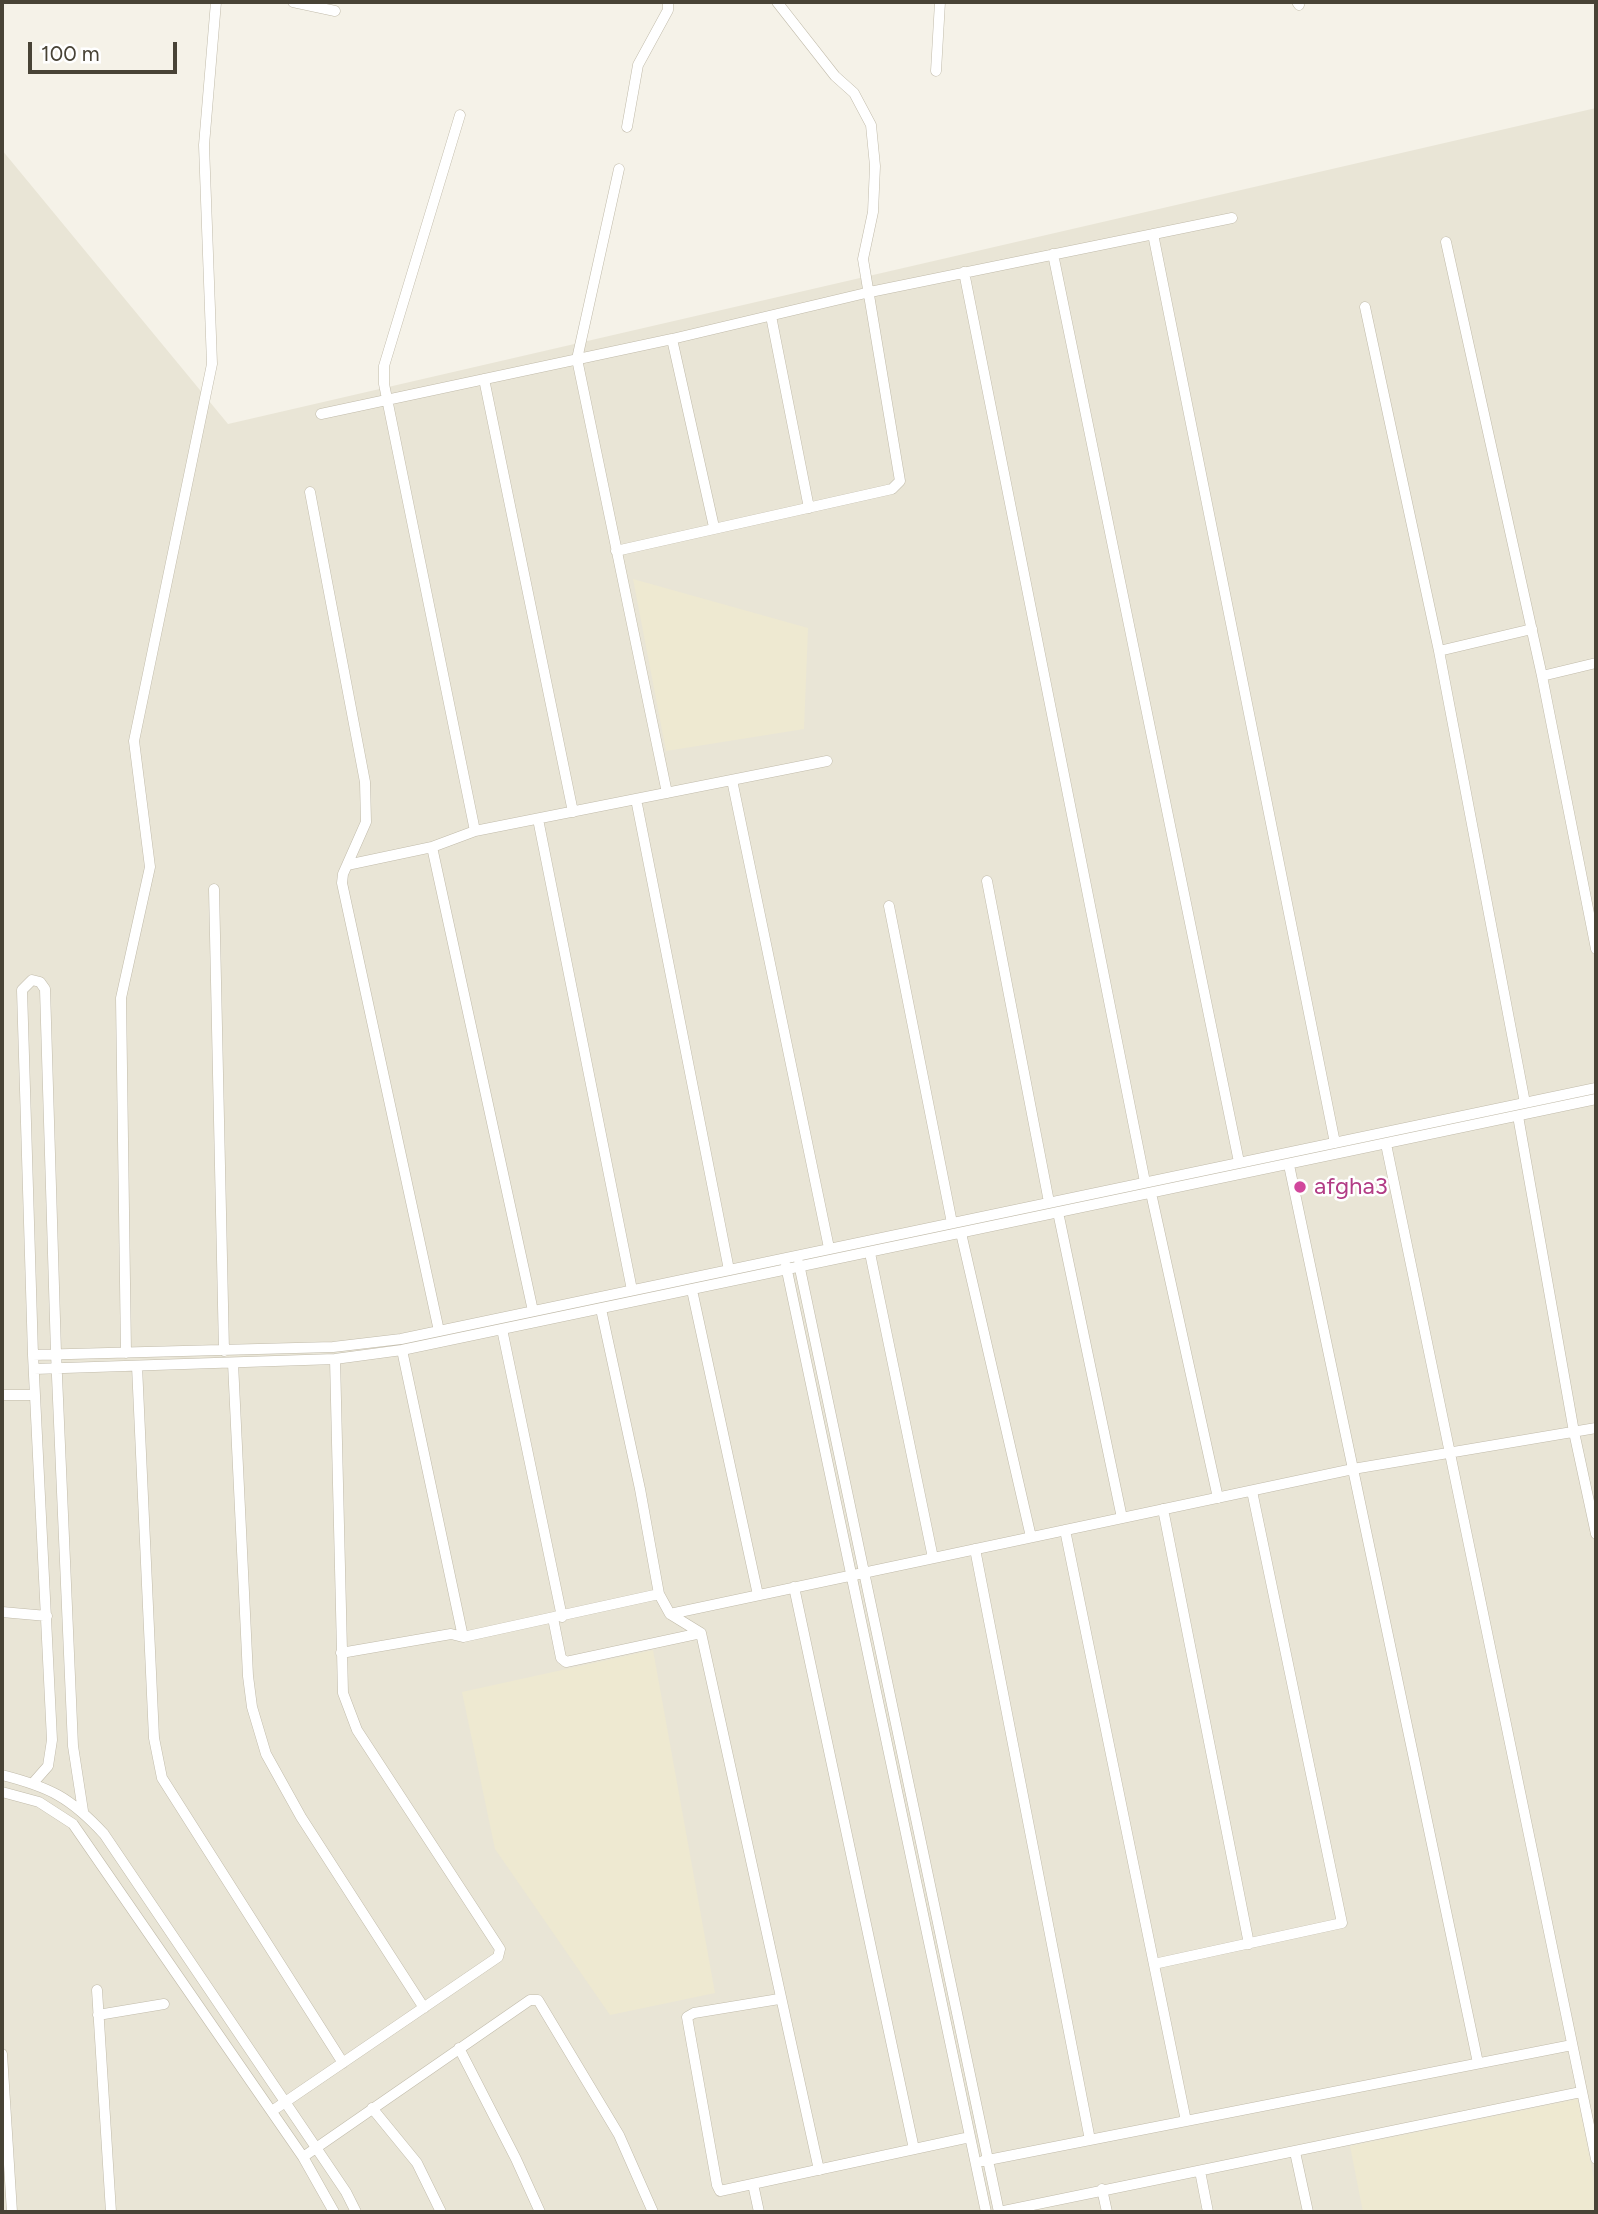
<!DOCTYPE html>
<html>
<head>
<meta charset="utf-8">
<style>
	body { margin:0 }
	#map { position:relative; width:1598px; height:2214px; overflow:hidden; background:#f5f2e8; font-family:Figtree,sans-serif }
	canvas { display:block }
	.frame { position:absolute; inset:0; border:4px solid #484336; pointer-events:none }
	.scale { position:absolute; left:28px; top:42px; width:149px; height:32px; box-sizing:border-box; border:4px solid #484336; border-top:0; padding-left:9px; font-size:21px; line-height:24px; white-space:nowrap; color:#484336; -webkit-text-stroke:5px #fff; paint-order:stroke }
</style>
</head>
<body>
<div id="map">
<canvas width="1598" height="2214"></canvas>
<div class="frame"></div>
<div class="scale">100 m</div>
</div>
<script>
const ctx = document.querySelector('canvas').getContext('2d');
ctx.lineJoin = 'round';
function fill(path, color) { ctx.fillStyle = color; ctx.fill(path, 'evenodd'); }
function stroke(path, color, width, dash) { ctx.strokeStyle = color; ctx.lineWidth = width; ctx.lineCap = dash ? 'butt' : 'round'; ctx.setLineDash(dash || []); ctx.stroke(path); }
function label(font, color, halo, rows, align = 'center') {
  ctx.font = font + ' Figtree,sans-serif'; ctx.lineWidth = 5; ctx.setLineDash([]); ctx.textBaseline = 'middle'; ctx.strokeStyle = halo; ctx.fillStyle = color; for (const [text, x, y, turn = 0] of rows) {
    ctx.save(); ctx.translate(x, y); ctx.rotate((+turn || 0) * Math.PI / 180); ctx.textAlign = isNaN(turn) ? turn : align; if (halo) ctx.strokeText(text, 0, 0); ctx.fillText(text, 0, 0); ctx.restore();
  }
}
fill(new Path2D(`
	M1596,108V2212H2V150L228,424Z`), '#e9e5d6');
fill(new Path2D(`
	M633,579L808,628L804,729L666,751Z
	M653,1650L715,1993L610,2015L495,1849L462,1692Z
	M1578,2099L1596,2190V2212H1363L1350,2146Z`), '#eee9d1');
const minor = new Path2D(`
	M293,2L335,11
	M1297,2L1299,5
	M936,71L940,2
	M460,115L384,366V384L475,831
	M627,127L638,65L668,10V2
	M619,169L577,359L667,793
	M1153,234L1335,1143
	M1446,242L1542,676L1596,949
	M1053,254L1239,1162
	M964,272L1145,1182
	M1365,307L1439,651L1525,1103
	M771,316L809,508
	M672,339L714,527
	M484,379L573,812
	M321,414L672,339L870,292L1232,218
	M310,492L365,782L366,822L343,874L342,883L439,1331
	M616,551L892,489L900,481L863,259L873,212L875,166L871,125L854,93L835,76L777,2
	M1439,651L1532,629
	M1542,676L1596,663
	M732,780L829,1248
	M636,799L729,1270
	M538,819L632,1290
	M432,847L533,1311
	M347,865L432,847L475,831L827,761
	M987,881L1049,1202
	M214,889L224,1351
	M889,906L952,1223
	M1518,1116L1574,1432L1596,1534
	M1386,1144L1596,2159
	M1289,1165L1478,2063
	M1151,1193L1218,1498
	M1058,1212L1122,1518
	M961,1233L1031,1537
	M870,1253L933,1558
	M799,1264L999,2212
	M786,1266L986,2212
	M692,1290L758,1595
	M601,1309L640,1489L659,1594
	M502,1329L562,1617
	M402,1350L463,1637
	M126,1353L121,998L150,867L134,741L212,364L204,145L216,2
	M33,1355L333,1347L401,1339L1596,1088
	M233,1363L248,1676L252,1707L266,1754L301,1817L424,2008
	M137,1366L154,1738L162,1778L343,2063
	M34,1369L335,1359L402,1350L1596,1099
	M2,1395H35
	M1163,1509L1249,1944
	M1065,1530L1186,2121
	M975,1549L1090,2140
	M794,1587L914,2149
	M2,1612L47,1616
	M670,1614L701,1633L819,2170
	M553,1618L561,1658L566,1662L701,1633
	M341,1653L451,1634L463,1637L659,1594L670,1614L1353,1469L1596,1428
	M2,1775C49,1787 70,1797 104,1834L346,2192L356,2212
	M33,1783L48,1766L52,1740L33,1355L22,990L32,980L40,982L45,989L56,1353L73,1746L83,1811
	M2,1792L39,1802L73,1824L303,2157L334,2212
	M1154,1964L1342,1923L1252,1491
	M97,1990L111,2212
	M779,1999L694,2013L687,2017L717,2185L720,2191L970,2137
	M98,2015L164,2004
	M459,2048L516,2159L540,2212
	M2,2054L12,2212
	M372,2108L417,2163L441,2212
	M272,2111L498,1957L500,1949L357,1730L343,1693L335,1359
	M1295,2152L1308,2212
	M303,2157L530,2000H538L619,2135L653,2212
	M983,2161L1572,2045
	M1200,2171L1208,2212
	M753,2184L759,2212
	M1102,2189L1107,2212
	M999,2212L1581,2092`);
stroke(minor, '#c1bbaa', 11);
stroke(minor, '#fff', 10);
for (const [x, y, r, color] of [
	[1300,1187,7,"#d1479c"]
]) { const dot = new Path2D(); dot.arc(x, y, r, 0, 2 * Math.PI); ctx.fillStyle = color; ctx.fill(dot); stroke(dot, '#fff', 2.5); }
label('24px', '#b23c85', '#fff', [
	["afgha3",1314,1187]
], 'left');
</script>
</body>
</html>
